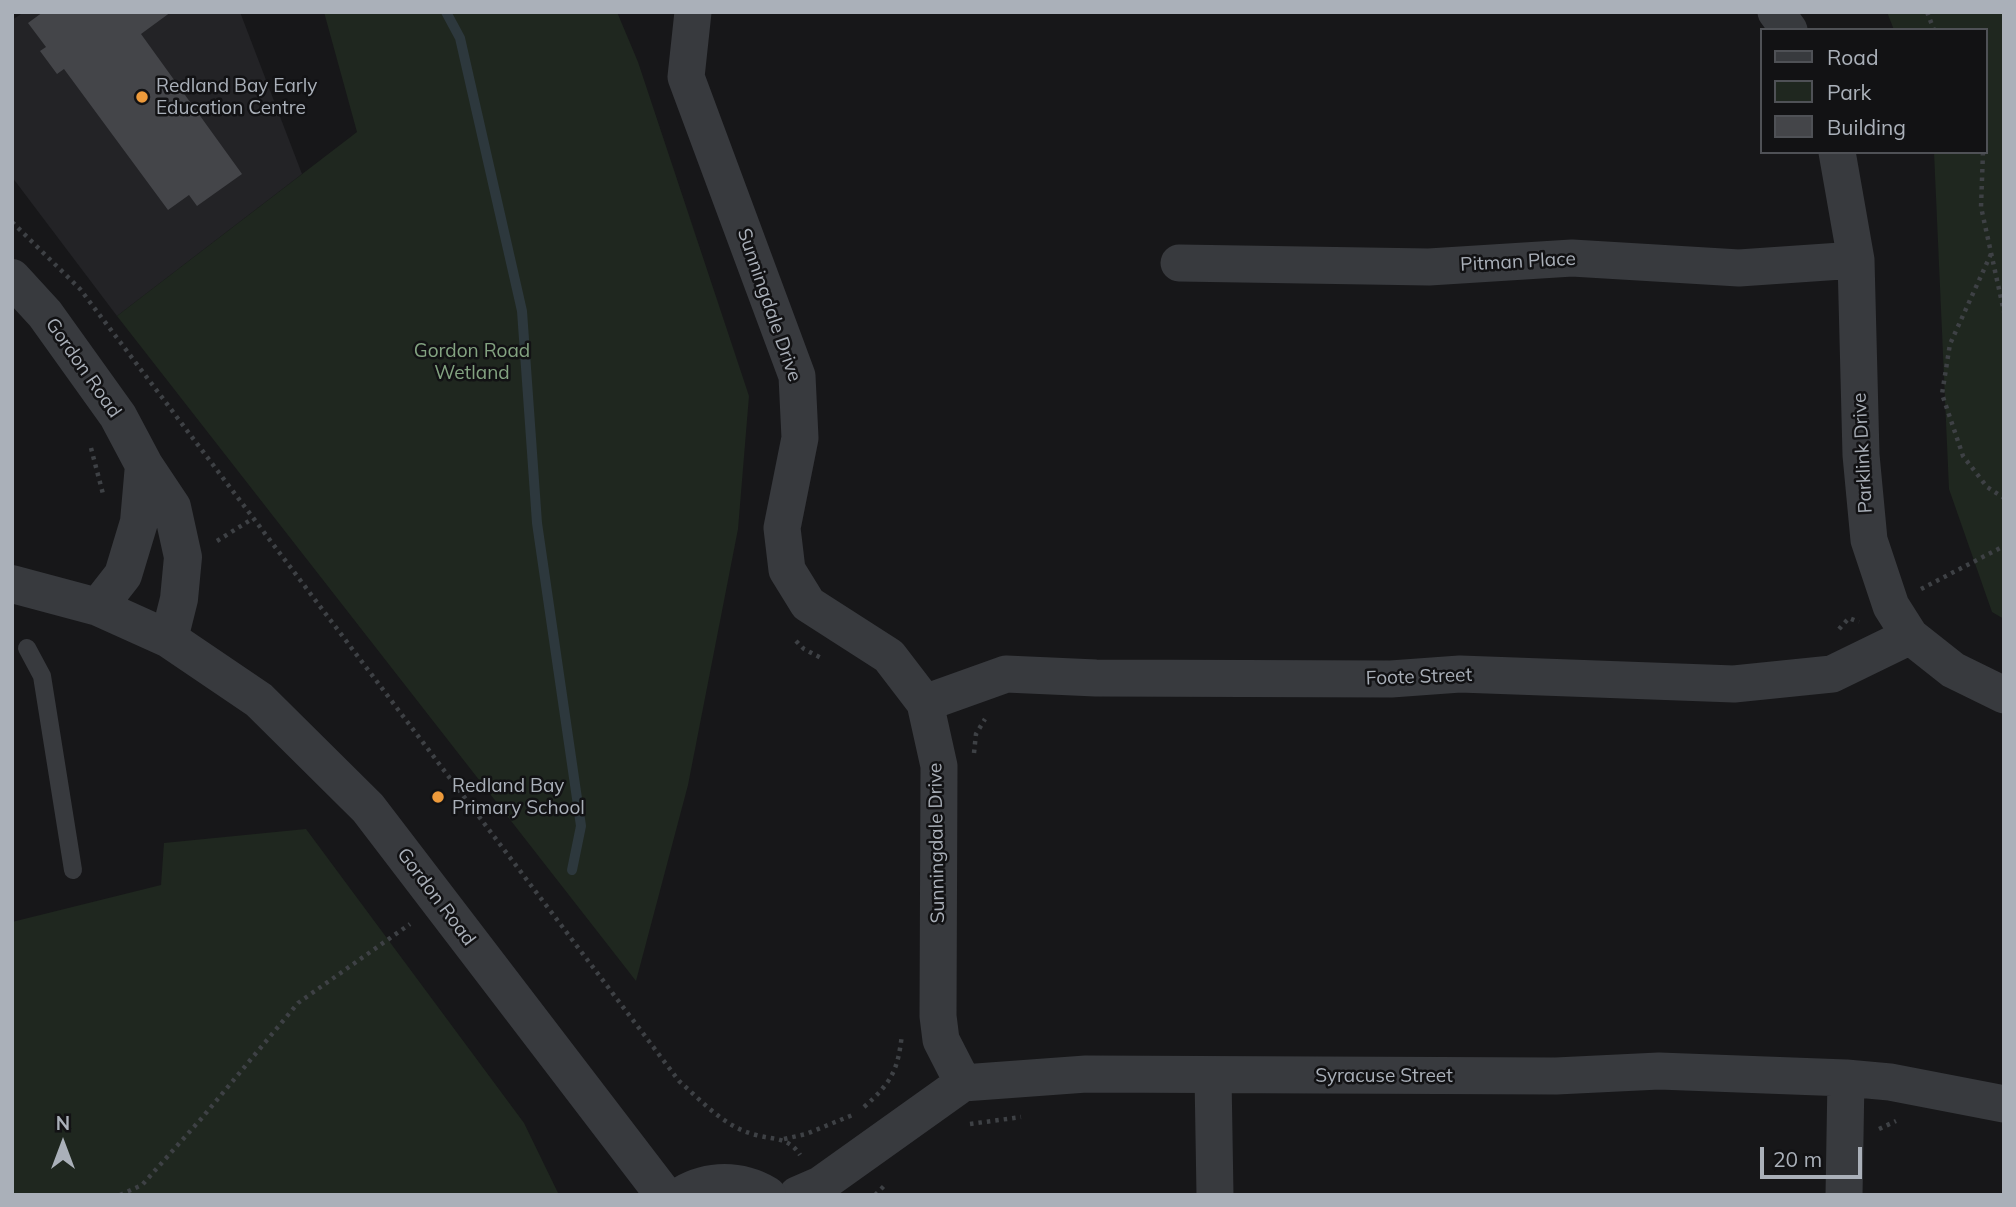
<!DOCTYPE html>
<html>
<head>
<meta charset="utf-8">
<style>
	body { margin:0 }
	#map { position:relative; width:2016px; height:1207px; overflow:hidden; background:#171719; font-family:Mulish,sans-serif }
	canvas { display:block }
	.frame { position:absolute; inset:0; border:14px solid #aab0b9; pointer-events:none }
	.legend { position:absolute; left:1760px; top:28px; width:228px; height:126px; box-sizing:border-box; background:#121214; border:2px solid #4f5156; margin:0; padding:9px 12px; list-style:none; font-size:21px; color:#aab0b9 }
	.legend li { display:flex; align-items:center; gap:14px; height:35px }
	.legend b { width:35px; border:2px solid #4f5156 }
	.north { position:absolute; left:28px; top:1109px; width:70px; height:70px; -webkit-text-stroke:5px #121214; paint-order:stroke; rotate:0deg; font-size:19px; font-weight:700; line-height:28px; text-align:center; color:#aab0b9 }
	.north::after { content:''; display:block; margin:auto; width:24px; height:32px; background:#aab0b9; clip-path:polygon(50% 0,100% 100%,50% 72%,0 100%) }
	.scale { position:absolute; left:1760px; top:1147px; width:102px; height:32px; box-sizing:border-box; border:4px solid #aab0b9; border-top:0; padding-left:9px; font-size:21px; line-height:24px; white-space:nowrap; color:#aab0b9; -webkit-text-stroke:5px #121214; paint-order:stroke }
</style>
</head>
<body>
<div id="map">
<canvas width="2016" height="1207"></canvas>
<div class="frame"></div>
<ul class="legend">
<li><b style="height:9px;background:#383a3e"></b>Road</li>
<li><b style="height:19px;background:#1f271f"></b>Park</li>
<li><b style="height:19px;background:#444549"></b>Building</li>
</ul>
<div class="north">N</div>
<div class="scale">20 m</div>
</div>
<script>
const ctx = document.querySelector('canvas').getContext('2d');
ctx.lineJoin = 'round';
function fill(path, color) { ctx.fillStyle = color; ctx.fill(path, 'evenodd'); }
function stroke(path, color, width, dash) { ctx.strokeStyle = color; ctx.lineWidth = width; ctx.lineCap = dash ? 'butt' : 'round'; ctx.setLineDash(dash || []); ctx.stroke(path); }
function label(font, color, halo, rows, align = 'center') {
  ctx.font = font + ' Mulish,sans-serif'; ctx.lineWidth = 5; ctx.setLineDash([]); ctx.textBaseline = 'middle'; ctx.strokeStyle = halo; ctx.fillStyle = color; for (const [text, x, y, turn = 0] of rows) {
    ctx.save(); ctx.translate(x, y); ctx.rotate((+turn || 0) * Math.PI / 180); ctx.textAlign = isNaN(turn) ? turn : align; if (halo) ctx.strokeText(text, 0, 0); ctx.fillText(text, 0, 0); ctx.restore();
  }
}
fill(new Path2D(`
	M24,12H240L302,174L117,316L12,177V20Z`), '#232326');
fill(new Path2D(`
	M324,12H617L638,62L749,396L738,529L688,785L636,981L117,316L357,132Z
	M1887,12H2004V619L1992,612L1949,489L1934,152H1986V30H1894Z
	M306,829L524,1123L559,1195H12V922L161,885L164,843Z`), '#1f271f');
stroke(new Path2D(`
	M446,12L460,38L522,311L537,523L581,826L572,870`), '#2d383d', 10);
fill(new Path2D(`
	M43,12H171L141,34L242,174L197,206L189,195L168,210L64,69L57,74L40,51L46,47L28,23Z`), '#444549');
stroke(new Path2D(`
	M1927,12L1934,30
	M1983,152L1981,207L2004,312
	M12,222L80,289L679,1081C703,1102 724,1127 756,1135C774,1140 789,1137 800,1155
	M1991,254L1950,344L1942,394L1963,456L1987,487L2004,498
	M91,448L103,494
	M217,541L252,519
	M1921,589L2004,546
	M1839,629L1849,618L1859,622
	M796,641L804,649L823,659
	M974,753L976,734L985,719
	M864,1107C892,1082 898,1070 902,1034
	M970,1124L1021,1117
	M1879,1129L1896,1121
	M784,1139L806,1134L855,1114
	M120,1195L142,1185L201,1119L298,1003L410,924
	M875,1195L885,1185`), '#3e4145', 4.5, [3.5, 5]);
stroke(new Path2D(`
	M27,648L42,676L73,870`), '#383a3e', 18);
stroke(new Path2D(`
	M693,12L686,77L797,376L800,438L782,528L787,570L808,604L889,656L925,703L939,766L938,1016L941,1040L963,1083
	M1776,12L1789,30
	M1837,152L1856,260L1861,455L1869,540L1891,606L1910,636L1953,670L2004,695
	M1179,263L1429,267L1572,258L1739,268L1856,260
	M925,703L1006,674L1096,678L1391,679L1460,674L1734,684L1832,674L1910,636
	M1213,1076L1215,1195
	M797,1195L820,1185L963,1083L1086,1074L1556,1076L1659,1071L1846,1078L1890,1082L2004,1104
	M1844,1195L1846,1078`), '#383a3e', 37);
stroke(new Path2D(`
	M12,278L45,314L118,416L144,465L172,507L183,557L179,599L169,639
	M12,584L98,607L169,639L259,700L368,808L664,1195
	M98,607L123,575L139,522L144,465
	M682,1195C709,1179 740,1179 767,1195`), '#383a3e', 38);
for (const [x, y, r, color] of [
	[142,97,7,"#ed9a3b"],
	[438,797,7,"#ed9a3b"]
]) { const dot = new Path2D(); dot.arc(x, y, r, 0, 2 * Math.PI); ctx.fillStyle = color; ctx.fill(dot); stroke(dot, '#121214', 2.5); }
label('19px', '#aab0b9', '#121214', [
	["Redland Bay Early",156,86],
	["Education Centre",156,108],
	["Redland Bay",452,786],
	["Primary School",452,808]
], 'left');
label('19px', '#aab0b9', '#121214', [
	["Pitman Place",1518,262,-3],
	["Sunningdale Drive",769,305,71],
	["Gordon Road",83,368,55],
	["Parklink Drive",1863,453,-93],
	["Foote Street",1419,677,-2],
	["Sunningdale Drive",937,843,-91],
	["Gordon Road",436,897,53],
	["Syracuse Street",1384,1076]
]);
label('19px', '#83a381', '#121214', [
	["Gordon Road",472,351],
	["Wetland",472,373]
]);
</script>
</body>
</html>
